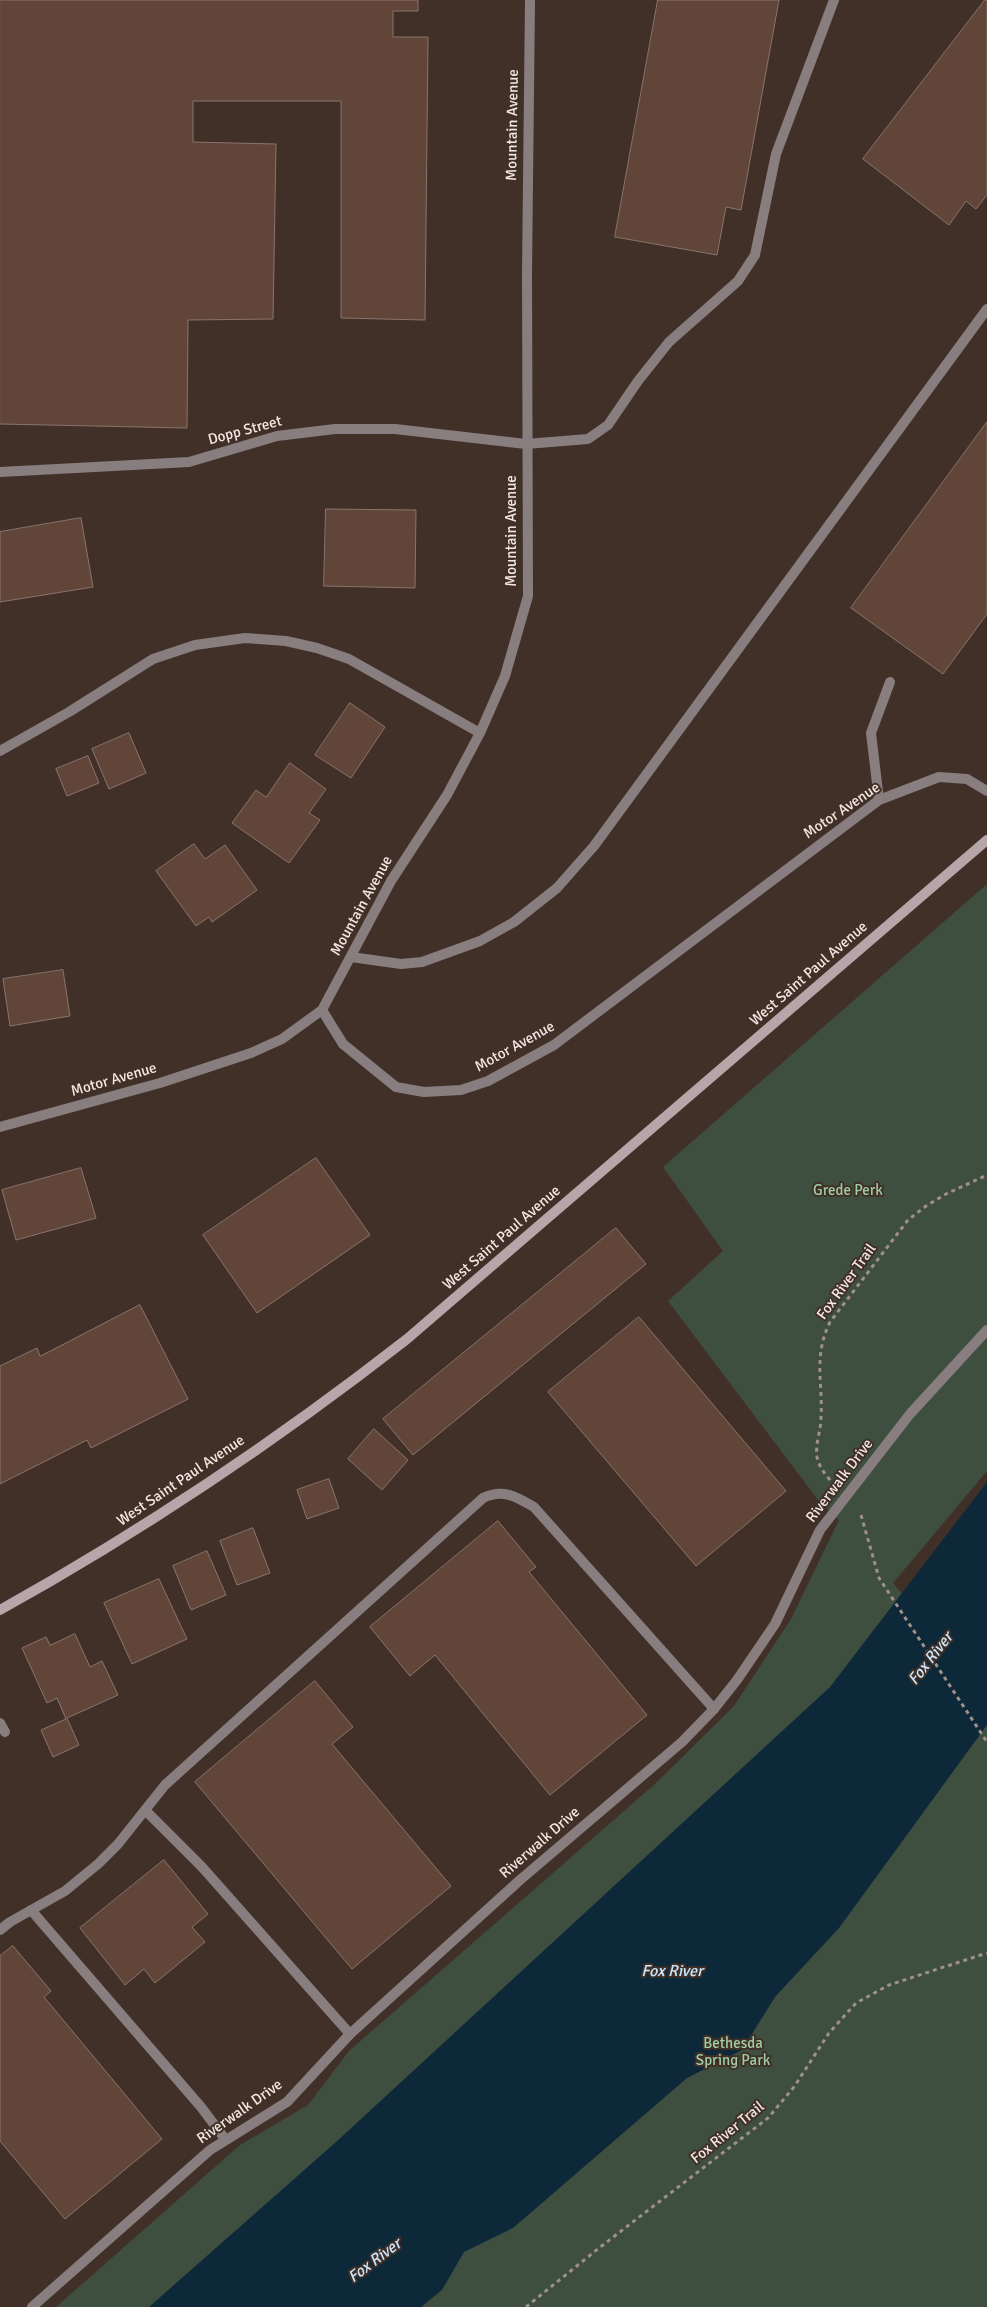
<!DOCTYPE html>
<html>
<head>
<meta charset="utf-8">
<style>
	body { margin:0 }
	canvas { display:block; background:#413028 }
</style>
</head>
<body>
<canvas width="987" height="2307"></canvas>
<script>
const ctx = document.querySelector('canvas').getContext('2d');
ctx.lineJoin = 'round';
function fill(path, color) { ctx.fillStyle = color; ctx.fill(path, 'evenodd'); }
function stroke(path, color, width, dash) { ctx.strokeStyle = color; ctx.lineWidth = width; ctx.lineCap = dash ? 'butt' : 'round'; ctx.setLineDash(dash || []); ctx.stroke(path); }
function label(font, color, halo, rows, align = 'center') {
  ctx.font = font + ' Signika,sans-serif'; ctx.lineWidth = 4; ctx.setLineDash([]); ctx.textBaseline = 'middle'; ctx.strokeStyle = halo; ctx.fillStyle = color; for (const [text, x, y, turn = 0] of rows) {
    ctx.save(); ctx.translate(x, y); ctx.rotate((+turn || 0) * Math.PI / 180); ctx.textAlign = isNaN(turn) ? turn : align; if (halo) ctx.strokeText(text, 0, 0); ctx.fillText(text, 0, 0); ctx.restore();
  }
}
fill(new Path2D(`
	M987,884V1471L893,1583L987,1695V2307H56L240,2145L308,2105L349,2051L655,1784L734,1706L791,1619L839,1520L818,1500L668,1301L723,1251L663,1167Z`), '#3e4e3f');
fill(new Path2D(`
	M987,1482V1725L839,1928L775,1997L742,2050L687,2078L513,2228L464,2252L442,2290L421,2307H149L336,2142L830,1687Z`), '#0d2839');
const building = new Path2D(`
	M0,0H418V11H393V37H428L425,320L341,318V101H193V142L276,144L273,319L188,320L187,428L0,424Z
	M658,0H779L741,210L726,207L717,255L615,237Z
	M985,0H987V195L976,209L966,201L949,225L863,159Z
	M987,422V614L943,674L851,608Z
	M326,509L416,510L415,588L324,586Z
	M81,518L93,587L0,602V532Z
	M350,703L385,727L351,778L315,755Z
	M129,733L146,773L109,789L92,749Z
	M88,756L99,783L67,796L56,769Z
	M290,763L326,789L309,813L320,820L289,863L232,823L256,790L266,797Z
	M194,844L205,859L225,845L257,890L212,922L209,917L196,926L156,871Z
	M63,970L70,1016L10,1026L3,979Z
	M316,1158L370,1235L257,1313L203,1235Z
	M81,1168L96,1218L16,1240L2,1190Z
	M616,1228L646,1264L413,1455L383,1419Z
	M140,1305L188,1399L91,1448L87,1440L0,1484V1366L37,1348L40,1356Z
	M639,1317L786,1491L696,1566L548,1392Z
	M374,1429L408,1460L382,1490L348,1459Z
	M329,1479L339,1508L307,1519L297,1490Z
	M498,1521L536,1567L529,1572L647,1715L550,1795L435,1655L410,1676L370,1627Z
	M253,1528L270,1573L237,1585L220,1541Z
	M207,1551L226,1595L191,1610L173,1566Z
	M159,1579L187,1639L132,1664L104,1603Z
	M75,1634L90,1667L102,1661L118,1695L67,1718L79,1745L53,1757L41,1730L66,1719L57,1698L47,1703L22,1648L46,1637L50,1645Z
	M315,1681L353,1727L332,1744L451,1886L352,1969L195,1782Z
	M164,1860L208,1914L192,1927L205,1942L155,1983L144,1969L125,1985L80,1928Z
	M13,1946L51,1991L44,1997L162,2139L65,2219L0,2141V1956Z`);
fill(building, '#624539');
stroke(building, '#89746c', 1);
stroke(new Path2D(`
	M830,1480C824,1473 819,1466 817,1457C815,1444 821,1430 821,1418C823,1381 813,1357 830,1322L908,1220L926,1206L946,1194L987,1175
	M861,1515L879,1578L987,1742
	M526,2307L599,2248L768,2118L794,2087L829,2033L856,2003L889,1985L987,1953`), '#9e908a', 3, [4, 4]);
stroke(new Path2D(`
	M526,444L588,439L608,425L638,381L669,342L738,281L755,255L776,154L834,0
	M879,800L871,733L890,682
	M351,957L401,964L422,962L480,941L514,922L557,888L594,846L987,309
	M0,1723L5,1732
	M145,1810L202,1867L350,2034
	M31,1910L201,2107L225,2139
	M0,1930L10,1922L65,1891L98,1864L118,1844L165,1785L483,1498C503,1488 517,1497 534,1507L714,1709`), '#887d7f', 10);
stroke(new Path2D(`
	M0,472L189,462L277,436L335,429H395L526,444
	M0,751L69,712L153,659L195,645L245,638L286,641L317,648L349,659L480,733
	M322,1010L343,1044L396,1087L424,1092L461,1090L488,1081L554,1045L879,800L939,777L967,779L987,791
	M0,1127L160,1083L251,1053L282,1039L322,1010L391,881L447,795L480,733L505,676L528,596L527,273L530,0
	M32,2307L210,2150L287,2102L350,2034L520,1880L682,1742L714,1709L737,1680L775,1624L820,1530L910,1414L987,1330`), '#887d7f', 10);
stroke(new Path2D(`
	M0,1610C142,1531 279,1439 407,1339L987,840`), '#b7a6a9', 10);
label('15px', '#f4e8e3', '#413028', [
	["Mountain Avenue",513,125,-89],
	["Dopp Street",245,431,-15],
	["Mountain Avenue",512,531,-90],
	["Motor Avenue",842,811,-34],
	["Mountain Avenue",362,906,-61],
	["West Saint Paul Avenue",809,974,-41],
	["Motor Avenue",515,1047,-29],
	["Motor Avenue",114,1080,-16],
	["West Saint Paul Avenue",502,1238,-41],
	["Fox River Trail",847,1282,-54],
	["West Saint Paul Avenue",181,1481,-34],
	["Riverwalk Drive",840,1481,-53],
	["Riverwalk Drive",540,1843,-41],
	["Riverwalk Drive",240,2112,-35],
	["Fox River Trail",728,2133,-39]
]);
label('15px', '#a0cfa5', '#413028', [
	["Grede Perk",848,1191],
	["Bethesda",733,2044],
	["Spring Park",733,2061]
]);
label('italic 16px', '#c9e8ff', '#413028', [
	["Fox River",931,1659,-52],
	["Fox River",672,1972],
	["Fox River",375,2261,-37]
]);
</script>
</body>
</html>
